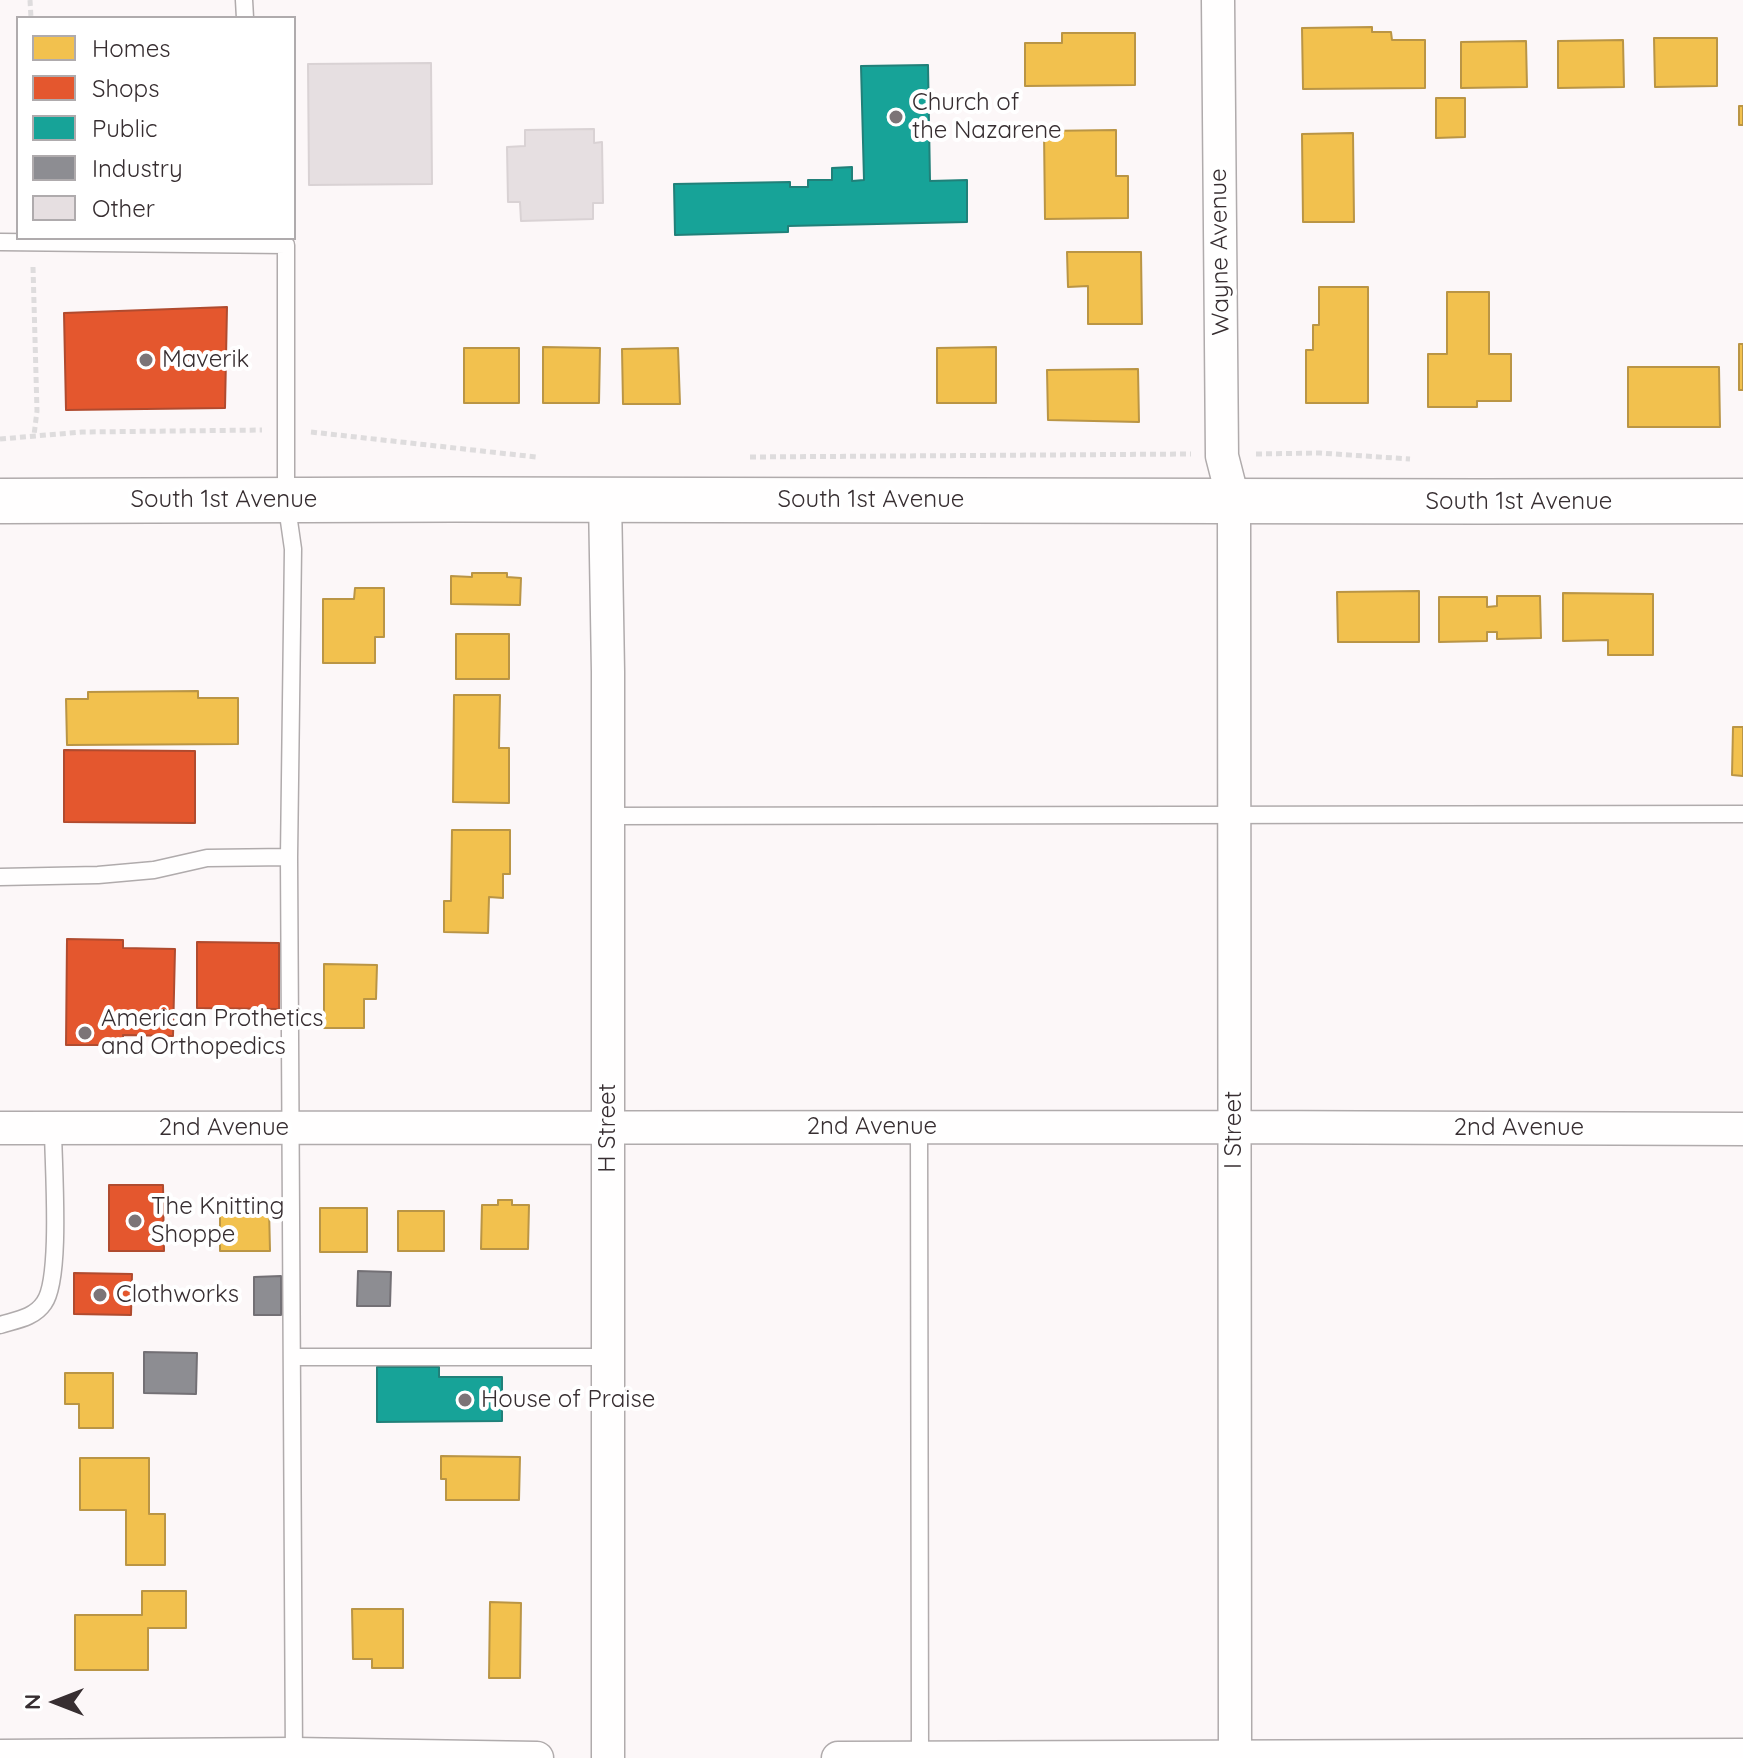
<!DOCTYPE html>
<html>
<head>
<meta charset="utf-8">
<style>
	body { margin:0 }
	#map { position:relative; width:1743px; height:1758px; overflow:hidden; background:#fcf7f8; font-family:Quicksand,sans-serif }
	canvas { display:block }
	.legend { position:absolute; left:16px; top:16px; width:280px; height:224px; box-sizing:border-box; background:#fff; border:2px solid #afabad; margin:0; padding:10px 14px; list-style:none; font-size:24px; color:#372e31 }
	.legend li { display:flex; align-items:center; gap:16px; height:40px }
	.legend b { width:40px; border:2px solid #afabad }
	.north { position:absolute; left:16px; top:1662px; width:80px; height:80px; -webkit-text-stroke:6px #fff; paint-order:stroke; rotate:270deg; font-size:22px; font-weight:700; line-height:32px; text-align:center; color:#372e31 }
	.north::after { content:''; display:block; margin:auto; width:28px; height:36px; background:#372e31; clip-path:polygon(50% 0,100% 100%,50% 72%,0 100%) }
</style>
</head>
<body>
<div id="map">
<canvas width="1743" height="1758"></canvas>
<ul class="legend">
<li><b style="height:22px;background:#f2c14e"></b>Homes</li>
<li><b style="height:22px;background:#e4572e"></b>Shops</li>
<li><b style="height:22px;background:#17a398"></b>Public</li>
<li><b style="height:22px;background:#8d8d92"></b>Industry</li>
<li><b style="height:22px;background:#e6dfe1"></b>Other</li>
</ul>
<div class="north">N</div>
</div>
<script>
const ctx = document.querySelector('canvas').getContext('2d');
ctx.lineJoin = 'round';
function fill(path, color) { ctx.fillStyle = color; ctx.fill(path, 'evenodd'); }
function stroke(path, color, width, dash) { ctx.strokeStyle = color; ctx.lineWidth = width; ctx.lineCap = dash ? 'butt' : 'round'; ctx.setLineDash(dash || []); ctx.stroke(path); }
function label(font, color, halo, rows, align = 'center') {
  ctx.font = font + ' Quicksand,sans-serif'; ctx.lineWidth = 8; ctx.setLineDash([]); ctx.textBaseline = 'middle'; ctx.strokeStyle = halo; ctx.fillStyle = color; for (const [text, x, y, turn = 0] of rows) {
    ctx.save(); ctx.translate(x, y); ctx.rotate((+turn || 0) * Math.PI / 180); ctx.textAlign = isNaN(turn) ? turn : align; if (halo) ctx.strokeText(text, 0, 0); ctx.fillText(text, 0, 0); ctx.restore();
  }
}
const homes = new Path2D(`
	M1372,27V32H1391L1392,40H1425V88L1303,89L1302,28Z
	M1062,33H1135V85L1025,86V43H1062Z
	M1654,38H1717V86L1655,87Z
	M1623,40L1624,87L1558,88V41Z
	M1526,41L1527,87L1461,88V42Z
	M1436,98H1465V137L1436,138Z
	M1739,106H1743V125H1739Z
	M1116,130V176H1128V218L1045,219L1044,131Z
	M1353,133L1354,222H1303L1302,134Z
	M1067,252H1141L1142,324H1088V286L1068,287Z
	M1319,287H1368V403H1306V350H1313V325H1319Z
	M1447,292H1489V354H1511V401H1477V407H1428V354H1447Z
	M1739,344H1743V390H1739Z
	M543,347L600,348L599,403H543Z
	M996,347V403H937V348Z
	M464,348H519V403H464Z
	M678,348L680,404H623L622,349Z
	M1628,367H1719L1720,427H1628Z
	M1138,369L1139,422L1048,420L1047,370Z
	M472,573H507V577L521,578L520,605L451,604V576L472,577Z
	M355,588H384V637H375V663H323V599H354Z
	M1419,591V642H1338L1337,592Z
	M1563,593L1653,594V655H1608V640L1563,641Z
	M1497,596H1540L1541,638L1497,639V632H1487V641L1439,642V597H1487V607L1497,606Z
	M456,634H509V679H456Z
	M198,691V698H238V744L67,745L66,699H88V692Z
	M454,695H500L499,748H509V803L453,802Z
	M1733,727H1743V776L1732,775Z
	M452,830H510V874H503V898L489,897L488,933L444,932V901H451Z
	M324,964L377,965L376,999H364V1028H324Z
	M498,1200H512V1205H529L528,1249H481L482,1205H498Z
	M220,1208H269L270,1251H220Z
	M320,1208H367V1252H320Z
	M398,1211H444V1251H398Z
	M65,1373H113V1428H79V1404H65Z
	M441,1456L520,1457L519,1500H446V1479H441Z
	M80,1458H149V1514H165V1565H126V1510H80Z
	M142,1591H186V1628H148V1670H75V1615H142Z
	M490,1602L521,1603L520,1678H489Z
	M352,1609H403V1668H372V1659H353Z`);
fill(homes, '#f2c14e');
stroke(homes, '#ba9545', 2);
const shops = new Path2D(`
	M227,307L225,408L66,410L64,313Z
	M64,750L195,751V823L64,822Z
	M67,939L123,940V948L175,949L173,1036L123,1035V1045H66Z
	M197,942L279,943V1009L197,1008Z
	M109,1185H163L164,1251H109Z
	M74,1273L132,1274L131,1315L74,1314Z`);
fill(shops, '#e4572e');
stroke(shops, '#b04b2f', 2);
const public = new Path2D(`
	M928,65L930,181L967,180V222L788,226V232L675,235L674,184L790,182V187H808V180H832V168L852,167V181L864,180L861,66Z
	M377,1367H439V1377H502V1421L377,1422Z`);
fill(public, '#17a398');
stroke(public, '#218079', 2);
const industry = new Path2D(`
	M358,1271L391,1272L390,1306H357Z
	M281,1276V1315H254V1277Z
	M144,1352L197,1353L196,1394L144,1393Z`);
fill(industry, '#8d8d92');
stroke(industry, '#737075', 2);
const building = new Path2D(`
	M431,63L432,184L309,185L308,64Z
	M594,129V143L602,142L603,203H593V219L521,221L520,202H508L507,147L525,146V130Z`);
fill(building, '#e6dfe1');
stroke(building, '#d9d2d4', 2);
const service = new Path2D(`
	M244,0L245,18
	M0,242L286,245V500L293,549L289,857L294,1758
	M608,816L1743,814
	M0,877L98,875L154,870L207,858L289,857
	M919,1127L920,1758
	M0,1325C16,1320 34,1318 44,1303C62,1279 53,1163 53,1128
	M293,1357H608`);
const minor = new Path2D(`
	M1218,0L1222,456L1234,503L1235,1758
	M605,498L608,672V1758
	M0,1128L1234,1127L1743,1129
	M0,1756L294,1754L537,1758
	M838,1758L1743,1755`);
const secondary = new Path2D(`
	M0,501C581,497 1162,503 1743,501`);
stroke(service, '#b0abac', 19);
stroke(minor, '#b0abac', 35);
stroke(secondary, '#b0abac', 47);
stroke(new Path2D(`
	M30,0L31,18
	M33,267L37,411L34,435
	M311,432L536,457
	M0,439L82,432L262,430
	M1256,454L1320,453L1410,459
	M750,457L1191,454`), '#dedcdd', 5, [6, 4]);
stroke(service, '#fffefe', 16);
stroke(minor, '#fffefe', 32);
stroke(secondary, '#fffefe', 44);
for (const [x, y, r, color] of [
	[896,117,8,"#7c7477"],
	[146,360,8,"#7c7477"],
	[85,1033,8,"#7c7477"],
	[135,1221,8,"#7c7477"],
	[100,1295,8,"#7c7477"],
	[465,1400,8,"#7c7477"]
]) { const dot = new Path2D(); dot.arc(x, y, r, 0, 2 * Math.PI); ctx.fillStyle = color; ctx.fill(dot); stroke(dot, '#fff', 3); }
label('24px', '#372e31', '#fff', [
	["Church of",912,103],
	["the Nazarene",912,131],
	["Maverik",162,360],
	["American Prothetics",101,1019],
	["and Orthopedics",101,1047],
	["The Knitting",151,1207],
	["Shoppe",151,1235],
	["Clothworks",116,1295],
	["House of Praise",481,1400]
], 'left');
label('24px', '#372e31', '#fff', [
	["Wayne Avenue",1220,252,-91],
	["South 1st Avenue",224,500],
	["South 1st Avenue",871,500],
	["South 1st Avenue",1519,502],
	["2nd Avenue",872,1127],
	["2nd Avenue",224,1128],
	["H Street",608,1128,-90],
	["2nd Avenue",1519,1128],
	["I Street",1234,1130,-90]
]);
</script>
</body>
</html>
